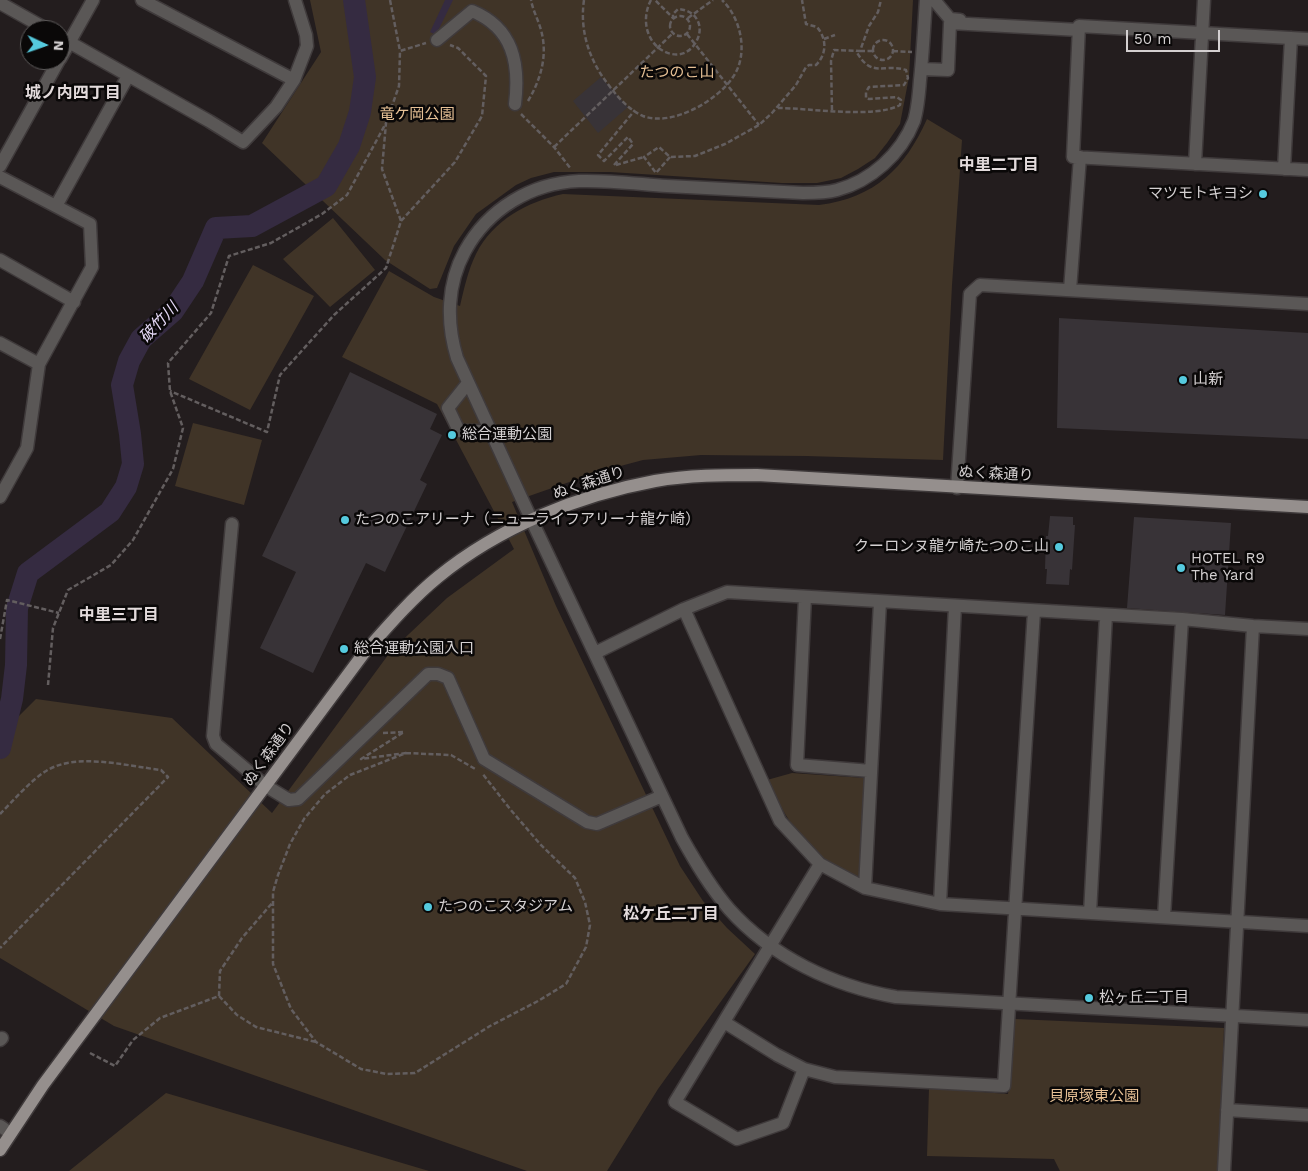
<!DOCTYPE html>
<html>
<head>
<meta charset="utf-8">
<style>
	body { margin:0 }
	#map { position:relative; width:1308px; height:1171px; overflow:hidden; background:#231d1e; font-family:"Work Sans",sans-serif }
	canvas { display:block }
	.north { position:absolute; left:20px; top:20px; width:50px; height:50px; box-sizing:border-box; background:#0a0808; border:1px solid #5b5858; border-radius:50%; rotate:93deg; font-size:14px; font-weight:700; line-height:20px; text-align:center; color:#d4d0d1 }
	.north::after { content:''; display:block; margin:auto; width:18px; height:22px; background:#55cade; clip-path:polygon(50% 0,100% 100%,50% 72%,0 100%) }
	.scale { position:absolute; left:1126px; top:30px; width:94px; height:22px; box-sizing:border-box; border:2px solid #d4d0d1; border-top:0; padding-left:6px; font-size:15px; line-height:18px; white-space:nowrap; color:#d4d0d1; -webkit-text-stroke:4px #0a0808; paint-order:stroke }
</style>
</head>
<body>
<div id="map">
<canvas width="1308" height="1171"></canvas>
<div class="north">N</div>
<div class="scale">50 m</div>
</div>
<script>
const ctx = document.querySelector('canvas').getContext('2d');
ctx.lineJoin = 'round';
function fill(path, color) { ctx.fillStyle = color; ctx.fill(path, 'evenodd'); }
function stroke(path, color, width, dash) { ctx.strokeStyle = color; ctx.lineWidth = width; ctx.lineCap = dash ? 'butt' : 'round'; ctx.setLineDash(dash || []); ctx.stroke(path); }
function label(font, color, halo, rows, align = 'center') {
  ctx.font = font + ' "Work Sans","Noto Sans JP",sans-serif'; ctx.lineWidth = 5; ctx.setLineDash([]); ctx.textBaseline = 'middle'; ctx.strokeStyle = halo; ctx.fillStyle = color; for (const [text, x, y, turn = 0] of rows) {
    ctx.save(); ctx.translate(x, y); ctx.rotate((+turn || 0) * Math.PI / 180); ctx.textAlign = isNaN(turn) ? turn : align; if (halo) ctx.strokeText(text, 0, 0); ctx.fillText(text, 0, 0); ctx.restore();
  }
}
fill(new Path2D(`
	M310,0H913L909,77L900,124L887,143L875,158L858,169L841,178L817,183H782L610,172H554L531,178L516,185L476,214L454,246L437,288L430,289L385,260L262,143L321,52Z
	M927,119L962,140L952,285L943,460L806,456L701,455L643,460L598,472L512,502L556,606L680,866L703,901L727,928L755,954L658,1089L607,1171H527L114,1026L0,958V735L36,699L172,718L272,813L391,651L447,598L514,549L437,404L342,357L389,271L434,297L460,306C464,289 468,270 476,254C493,220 527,202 563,194L819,205C875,198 905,168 927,119Z
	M333,218L375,270L330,307L283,259Z
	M253,265L314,296L250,410L189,379Z
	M193,423L262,440L244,505L175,486Z
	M792,773L865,778L859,879C849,873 838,868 828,861C799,843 782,810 767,780Z
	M1015,1019L1224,1028L1218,1171H1060L1054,1159L927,1156L929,1088L1008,1094Z
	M166,1093L429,1171H69Z`), '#403427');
fill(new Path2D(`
	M445,0H453L436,35L430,32Z`), '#352b41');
stroke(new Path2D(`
	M0,748L12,699L16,665L17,608L28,573L110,512L126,487L133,464L130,434L122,385L129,361L141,339L173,311L193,281L216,228L252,226L326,186L349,146L360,112L365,77L354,0`), '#352b41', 22);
fill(new Path2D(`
	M601,77L628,107L598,133L573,101Z
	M1059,318L1308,333V439L1057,428Z
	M350,372L437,414L430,429L442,435L420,480L427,484L385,572L366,563L313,673L260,648L296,572L262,556Z
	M1050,516L1073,517V525H1075L1072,570L1070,569L1069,585L1046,584L1047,569H1045L1046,536H1048Z
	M1134,517L1231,523L1225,615L1127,608Z`), '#383337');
const minor = new Path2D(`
	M142,0L294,80
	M926,0C924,27 923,53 920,80C919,94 918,108 914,121C901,154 871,181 837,190C826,193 815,193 803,193C758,191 712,188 667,186C638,184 608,180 579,181C531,183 488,209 465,251C447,284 446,322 457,358L532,521L682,838C696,863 710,887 729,909C772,957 833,986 896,997L1308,1020
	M934,0L950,19L960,20
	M0,3L48,30
	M60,37L209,121L243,142L276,107L294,80L307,46L306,35L295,0
	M1308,39L1079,26L1073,157L1308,170
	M437,40L472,11C513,28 520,63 515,104
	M60,59L93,0
	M921,69L948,70L950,23L1079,30
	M1195,164L1204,0
	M0,166L59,60
	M1284,169L1291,38
	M0,177L90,224L92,267L39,364L27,448L0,497
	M56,206L128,76
	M0,260L74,302
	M1070,290L1080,157
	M0,343L39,364
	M468,383L448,408L459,431H491
	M957,488L970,294L980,285L1308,304
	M232,524L213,736L216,744L266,786L289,800L298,799L428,674H438L448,678L484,759L587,822L597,824L662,796
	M805,597L797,765L871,771
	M684,609L780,821L820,864L865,888L940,904L1308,926
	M595,653L684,609L727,592L1182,619L1253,626L1308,629
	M820,864L675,1102L737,1139L783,1123L804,1069L835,1077L1004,1086L1034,611
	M865,888L880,602
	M940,904L955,606
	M1090,913L1106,615
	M1164,917L1182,619
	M724,1022L777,1055L804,1069
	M0,1040L2,1038
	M1227,1110L1308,1115
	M0,1126L10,1133
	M1224,1171L1253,626`);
const major = new Path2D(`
	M0,1150L43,1085L364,653C388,626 411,599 438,577C499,527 579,495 655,481C689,475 723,475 757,475L1308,507`);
stroke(minor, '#3f3a3b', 15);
stroke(major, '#3f3a3b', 15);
stroke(new Path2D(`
	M390,0L400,51
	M584,0C580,27 587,53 602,76C612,90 626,109 643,116C672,127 717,101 733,77C749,54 741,18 722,0
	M651,0C645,11 644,26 650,37C658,54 682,62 694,45C706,29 698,10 678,9L673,14V18L655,0
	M670 26a10 10 0 1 1 20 0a10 10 0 1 1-20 0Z
	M688,18L713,0
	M687,34L759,125
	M824,39L835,35
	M873 50a10 10 0 1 1 20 0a10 10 0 1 1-20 0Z
	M860,51H872
	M893,51L912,52
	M528,101C541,79 548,55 541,30C538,19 533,11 531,0
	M778,108C810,108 874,119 900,105L901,100L897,97L869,99L866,98V92L869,87L904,85L908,78L906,70C882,63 872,79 856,51
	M832,110L831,61L834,50L860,51L869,26L878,12L881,0
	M521,114L554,147L571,169
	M386,123L399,86L400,51L426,43
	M554,147L672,34
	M670,157L656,173L644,157L659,147L670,157L695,156L725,144L759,125L772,113L796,85L806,67L809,65H816C827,54 827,39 817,27L806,24L802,0
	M614,165L633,144L628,137L604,161L598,155L635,110
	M616,165L644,157
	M401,221L455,162L482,116L486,76L458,48L450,45
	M0,639L7,600L59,613
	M48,685L53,628L68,590L111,565L133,540L173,469L183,428L170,391L168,363L211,313L229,256L271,243L322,214L347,195L386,123L382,169L401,221L386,268L334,315L280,375L267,432L170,391
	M383,733L404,732L361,759L406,753L350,775L325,794L304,819L290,844L278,875L273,892V964L291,1009L316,1042L361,1069L387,1074L415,1073L490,1026L538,1001L566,984L586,947L590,925L585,902L575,878L540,844L510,809L482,773
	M406,753L451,755L477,770
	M0,814C13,801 31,780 46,771C76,752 127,766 161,770L168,777L0,948
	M219,996L237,1015L256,1027L316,1042
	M90,1053L115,1066L133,1040L160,1018L219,996L220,971L242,938L273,902`), '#635e5f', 2.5, [5, 2.5]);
stroke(minor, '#5a5756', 12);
stroke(major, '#958f8d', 12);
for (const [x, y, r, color] of [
	[1263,194,5,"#55cade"],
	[1183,380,5,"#55cade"],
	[452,435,5,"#55cade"],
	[345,520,5,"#55cade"],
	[1059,547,5,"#55cade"],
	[1181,568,5,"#55cade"],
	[344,649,5,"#55cade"],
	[428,907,5,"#55cade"],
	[1089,998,5,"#55cade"]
]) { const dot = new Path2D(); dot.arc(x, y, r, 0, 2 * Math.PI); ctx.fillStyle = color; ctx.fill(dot); stroke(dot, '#0a0808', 2); }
label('15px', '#e6c095', '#0a0808', [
	["たつのこ山",677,73],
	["竜ケ岡公園",417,115],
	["貝原塚東公園",1094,1097]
]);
label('15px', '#d4d0d1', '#0a0808', [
	["マツモトキヨシ",1253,194,"right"],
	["山新",1193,380],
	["総合運動公園",462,435],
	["たつのこアリーナ（ニューライフアリーナ龍ケ崎）",355,520],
	["クーロンヌ龍ケ崎たつのこ山",1049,547,"right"],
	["HOTEL R9",1191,559],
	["The Yard",1191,576],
	["総合運動公園入口",354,649],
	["たつのこスタジアム",438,907],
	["松ヶ丘二丁目",1099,998]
], 'left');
label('15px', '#d4d0d1', '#0a0808', [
	["ぬく森通り",996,474,3],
	["ぬく森通り",589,483,-18],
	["ぬく森通り",269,754,-54]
]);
label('bold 16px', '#e3dbdc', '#0a0808', [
	["城ノ内四丁目",73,93],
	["中里二丁目",999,165],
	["中里三丁目",119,615],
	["松ケ丘二丁目",671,914]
]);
label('italic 16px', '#e6daf8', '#0a0808', [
	["破竹川",159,323,-47]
]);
</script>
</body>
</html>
